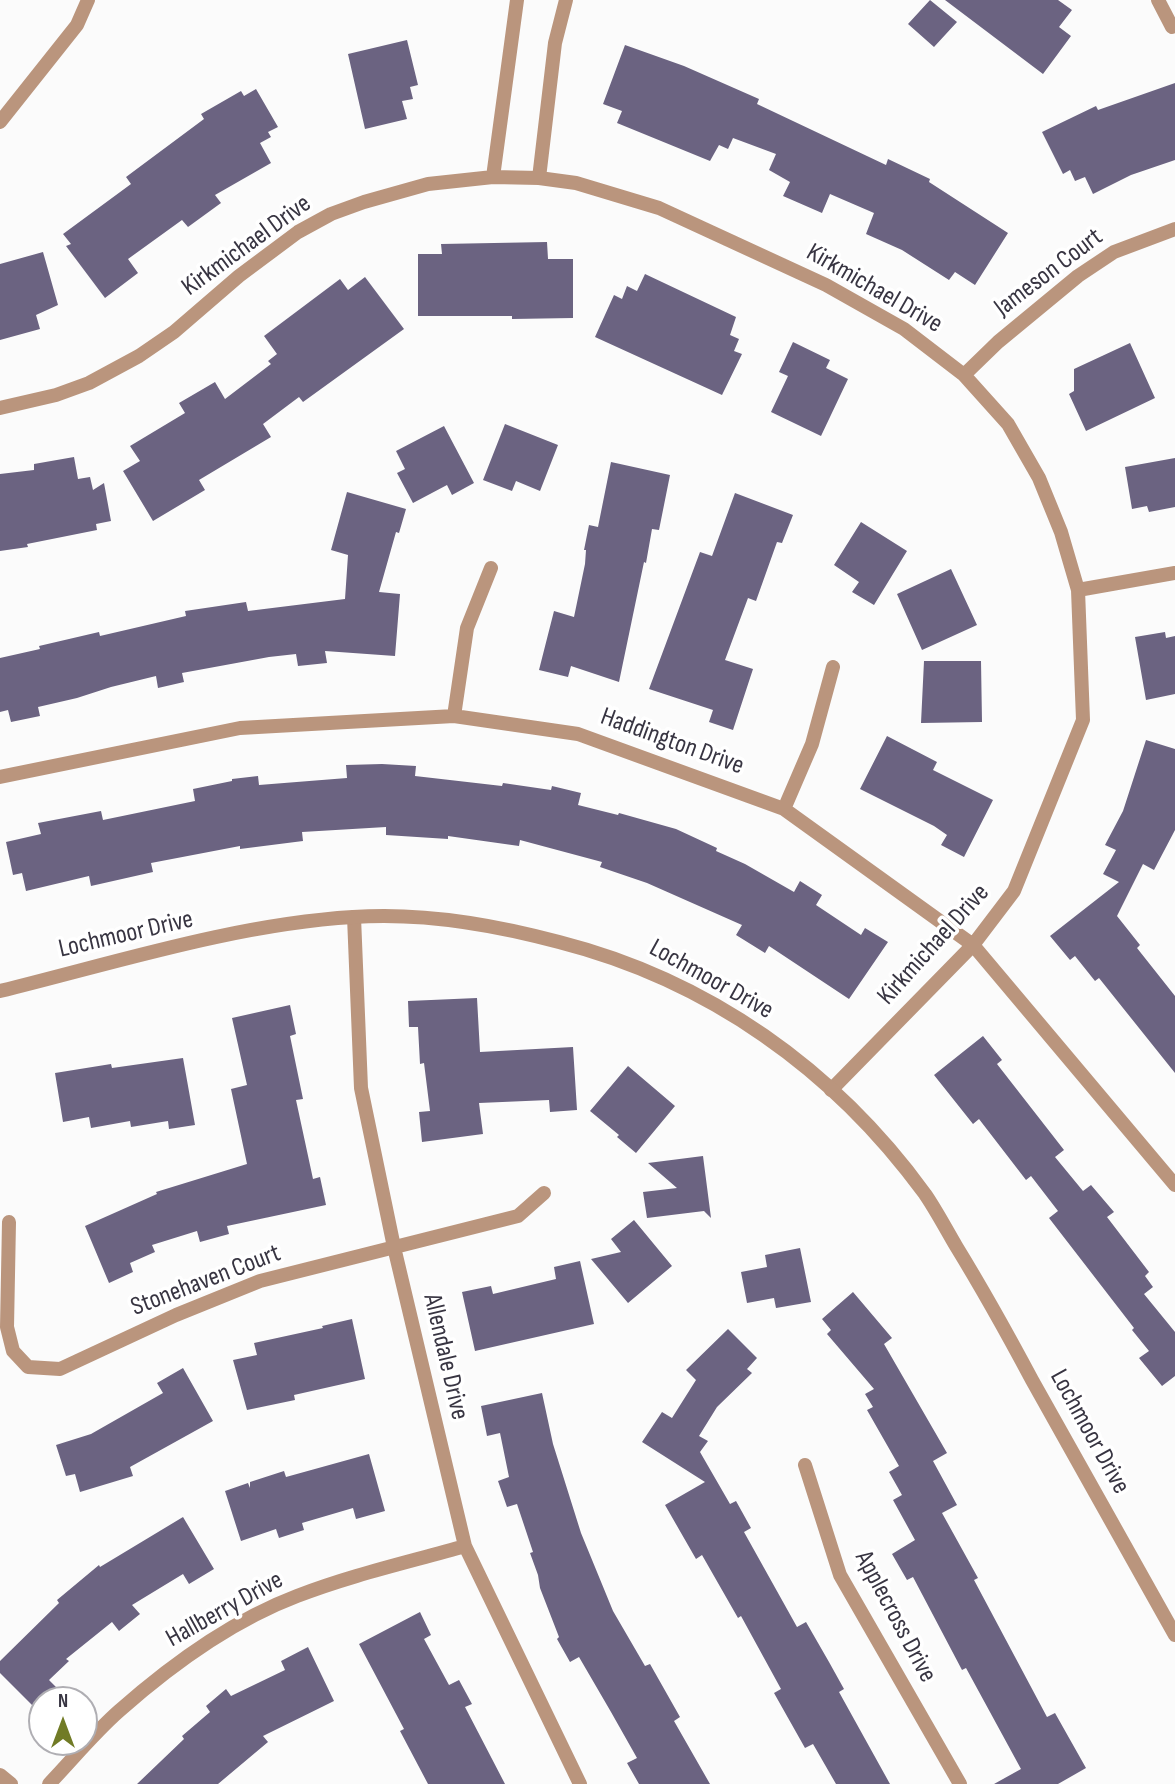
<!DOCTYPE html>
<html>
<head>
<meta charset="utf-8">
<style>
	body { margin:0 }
	#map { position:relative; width:1175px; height:1784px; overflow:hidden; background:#fbfbfb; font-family:"Sofia Sans Condensed",sans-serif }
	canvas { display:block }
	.north { position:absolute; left:28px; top:1686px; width:70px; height:70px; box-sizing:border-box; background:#fff; border:2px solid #afaeb3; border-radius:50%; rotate:0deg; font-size:19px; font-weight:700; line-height:28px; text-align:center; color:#383542 }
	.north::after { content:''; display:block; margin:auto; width:24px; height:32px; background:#717b26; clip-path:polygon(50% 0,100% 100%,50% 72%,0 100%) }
</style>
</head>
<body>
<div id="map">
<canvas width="1175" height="1784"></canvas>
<div class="north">N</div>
</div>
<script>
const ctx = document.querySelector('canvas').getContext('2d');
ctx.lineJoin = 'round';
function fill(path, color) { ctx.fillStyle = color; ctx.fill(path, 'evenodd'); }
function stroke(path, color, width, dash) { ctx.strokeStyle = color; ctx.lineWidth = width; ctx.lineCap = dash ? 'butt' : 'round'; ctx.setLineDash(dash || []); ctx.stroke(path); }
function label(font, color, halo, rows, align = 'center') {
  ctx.font = font + ' "Sofia Sans Condensed",sans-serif'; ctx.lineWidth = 7; ctx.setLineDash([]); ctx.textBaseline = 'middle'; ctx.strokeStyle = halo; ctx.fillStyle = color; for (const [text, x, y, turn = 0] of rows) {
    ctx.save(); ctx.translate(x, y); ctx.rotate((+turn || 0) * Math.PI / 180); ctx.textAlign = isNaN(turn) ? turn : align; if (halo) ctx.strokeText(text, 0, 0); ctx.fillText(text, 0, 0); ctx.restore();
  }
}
fill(new Path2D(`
	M930,0L957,22L934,47L908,24Z
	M945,0H1058L1072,10L1059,27L1071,36L1043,74Z
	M407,40L418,85L410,87L413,99L402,101L407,119L365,129L348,54Z
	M625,45L684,66L759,99L757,104L886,165L888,159L930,179L929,182L1008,233L975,285L955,272L949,280L902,250L866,234L874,213L830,194L822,213L783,196L790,182L769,170L776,154L733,138L728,149L719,145L710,161L617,123L622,111L603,104Z
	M1175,83V160L1131,175L1093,194L1085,177L1075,181L1070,170L1063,174L1042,132L1096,106L1098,110Z
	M256,89L278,127L268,132L271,137L260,143L271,163L215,195L221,203L188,227L182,220L128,259L138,273L105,298L66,246L71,244L63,234L131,184L126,177L204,119L201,114L241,91L244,96Z
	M547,242L548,259H573V318L512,319V316H418V254H442L441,244Z
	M43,252L58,305L36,315L40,329L0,340V264Z
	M645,274L736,317L730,335L739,339L734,351L742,354L722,395L595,337L614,295L622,299L627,286L637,291Z
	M365,277L404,329L303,402L299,397L263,424L271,437L199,480L205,490L153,521L123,471L140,461L130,446L185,413L179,403L215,382L225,399L271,364L268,361L277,354L264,336L340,279L348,290Z
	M793,342L830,360L826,368L848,379L821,436L771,412L788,376L779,372Z
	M1130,343L1155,398L1086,431L1069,394L1074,391V369Z
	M505,424L558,445L540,491L516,481L512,491L483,480Z
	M444,426L474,483L452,495L447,485L413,503L397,473L405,469L396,451Z
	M74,457L78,479L90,477L93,490L104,483L111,521L96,524L97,530L27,544L28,547L0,551V474L34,470V464Z
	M1175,458V507L1149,512L1147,506L1132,509L1125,467Z
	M611,462L670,475L659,530L652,529L646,563L644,562L619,682L571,666L568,677L539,670L554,611L574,617L585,564L586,550H584L589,525L598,527Z
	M347,492L406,509L399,533L396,532L379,592L400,594L395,656L325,651L327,663L298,666L296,654L269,657L182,673L184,682L158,688L156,676L111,687L77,698L38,707L40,716L11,722L8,710L0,712V658L40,649L39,646L99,632L100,636L186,616L185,611L246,602L248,611L345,599L348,555L331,550Z
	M735,493L793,515L782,543L777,542L756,601L748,598L725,660L753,669L733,730L709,722L713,710L649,689L700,552L712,556Z
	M861,522L907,551L874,605L852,592L859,582L834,565Z
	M951,569L977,625L922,650L897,594Z
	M1165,632L1166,638L1175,636V694L1146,700L1135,637Z
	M924,661H981L982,722L921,723Z
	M887,736L937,762L933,770L993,800L964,857L941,845L947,835L934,826L860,789Z
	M1146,740L1175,749V830L1154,870L1143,864L1117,916L1140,945L1137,948L1175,996V1073L1099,978L1095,981L1075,956L1070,960L1050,936L1119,882L1103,874L1116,850L1105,845L1123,811Z
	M382,764L416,766L415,776L502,786L503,783L551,790L552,786L581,793L578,805L618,815L619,813L676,829L717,848L716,851L745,864L794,892L800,881L822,895L816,905L861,935L865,928L888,942L849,999L769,946L765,953L736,935L742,925L647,883L600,867L602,862L520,840L519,846L448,836V839L386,835V827L302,832L303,841L240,849V846L151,863L153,872L91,886L89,876L26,891L22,873L13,875L6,842L41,834L38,823L101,811L103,820L195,801L193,789L232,781V779L258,776L259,785L347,778L346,765Z
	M477,998L480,1052L573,1047L577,1110L550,1112L549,1100L479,1103L483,1134L422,1142L419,1112L430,1111L424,1063L420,1064L418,1027H409L408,1001Z
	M290,1005L296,1034L290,1036L303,1099L296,1100L313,1179L320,1177L326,1205L227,1226L229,1234L200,1242L197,1231L152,1245L155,1252L130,1263L133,1272L109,1283L85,1226L157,1194L156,1192L247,1164L231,1089L247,1085L232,1018Z
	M983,1036L1002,1060L997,1064L1064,1150L1055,1157L1083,1191L1091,1185L1114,1212L1107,1217L1149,1272L1145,1276L1153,1287L1144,1294L1175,1332V1376L1162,1386L1139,1358L1149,1351L1132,1330L1134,1328L1049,1218L1058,1211L1031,1176L1026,1180L979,1119L973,1124L934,1075Z
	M183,1058L195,1125L169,1129L168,1121L131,1127L130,1121L91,1128L89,1117L63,1122L55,1073L111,1064L112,1068Z
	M628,1066L675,1106L636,1153L617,1137L619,1135L590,1111Z
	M703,1156L711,1218L704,1211L647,1218L643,1192L677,1188L648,1163Z
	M634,1220L672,1266L628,1303L591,1259L621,1252L611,1239Z
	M800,1248L811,1302L776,1308L774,1298L747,1303L741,1272L767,1267L765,1255Z
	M580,1261L594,1324L475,1351L462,1292L491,1286L493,1294L556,1279L554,1267Z
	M853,1292L892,1338L884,1344L947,1453L933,1461L957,1505L942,1513L978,1578L974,1580L1047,1717L1055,1713L1086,1768L1058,1784H994L1021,1769L966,1668L962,1670L913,1577L907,1580L892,1554L915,1540L893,1500L902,1495L889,1472L899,1466L867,1410L873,1407L865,1394L874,1389L827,1334L831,1330L822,1319Z
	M352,1319L365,1379L294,1395L295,1400L247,1410L233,1360L257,1355L254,1343L323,1328L322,1326Z
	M728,1329L757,1358L747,1369L752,1373L717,1407L699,1436L708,1441L700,1452L730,1504L736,1501L751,1528L744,1532L797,1627L806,1622L829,1662L844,1689L839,1692L890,1784H836L813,1744L805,1748L774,1693L781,1689L741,1616L738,1618L702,1555L696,1559L665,1505L705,1482L642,1442L662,1412L672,1418L696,1380L686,1370Z
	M183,1368L213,1421L130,1467L133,1476L80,1492L75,1474L66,1476L56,1445L91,1434L163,1393L157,1383Z
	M542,1393L553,1444L581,1533L613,1611L645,1666L650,1664L680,1717L674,1721L710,1784H639L627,1763L637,1758L611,1712L579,1657L570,1662L557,1639L559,1637L540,1588L538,1575L530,1553L533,1552L517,1504L507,1507L498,1481L509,1477L500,1433L487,1436L481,1406Z
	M369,1454L385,1511L356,1519L353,1508L302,1523L304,1530L279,1538L276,1529L241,1541L225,1491L248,1483L250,1488V1482L284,1471L286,1477Z
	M183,1517L214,1569L189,1584L183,1574L132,1605L140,1614L119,1631L112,1622L66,1659L69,1661L49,1680L58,1689L46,1700H42V1704L36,1709L0,1673V1661L59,1603L57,1600L99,1565L100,1567Z
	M420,1612L431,1635L424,1639L449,1685L459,1680L472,1704L465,1707L505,1784H428L400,1731L404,1729L359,1644Z
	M308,1647L334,1701L263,1736L268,1742L218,1784H137L184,1739L182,1736L210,1712L206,1706L226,1689L231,1696L285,1670L281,1661Z`), '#6b6381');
stroke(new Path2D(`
	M1158,0L1172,27
	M0,122L77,25L88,0
	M493,177L517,0
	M539,178L555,43L566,0
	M964,375L998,342L1078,276L1114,252L1175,229
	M0,408L56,395L89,383L139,356L174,332L239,276L298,232L331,214L364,202L428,184L493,177L539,178L576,183L659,208L826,285L904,329L964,375L1008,424L1039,478L1061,532L1078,590L1083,720L1014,891L973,945L831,1090
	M1078,590L1175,573
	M454,716L467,628L491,568
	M0,777L240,728L454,716L578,734L784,809L973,945L1175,1185
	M784,809L812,744L833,667
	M354,917L361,1088L394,1247L465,1546L580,1784
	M9,1222L7,1327L13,1351L28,1367L60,1369L176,1315L260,1281L518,1216L544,1193
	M805,1465L840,1575L960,1784
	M49,1784C72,1760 94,1733 119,1711C171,1665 231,1621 297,1596C351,1575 409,1562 465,1546`), '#ba957d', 14);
stroke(new Path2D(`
	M0,991C114,963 236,924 353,917C422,912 492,924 559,942C708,980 834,1069 925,1194C936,1210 946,1229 956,1246C983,1290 1008,1335 1032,1380C1080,1465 1127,1550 1175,1635
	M0,1775L11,1784`), '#ba957d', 14);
label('26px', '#383542', '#fff', [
	["Kirkmichael Drive",247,246,-36],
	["Jameson Court",1049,273,-37],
	["Kirkmichael Drive",874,289,30],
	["Haddington Drive",672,742,20],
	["Lochmoor Drive",126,935,-13],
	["Kirkmichael Drive",934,945,-48],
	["Lochmoor Drive",711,980,29],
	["Stonehaven Court",206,1281,-21],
	["Allendale Drive",445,1357,77],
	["Lochmoor Drive",1089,1432,61],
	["Hallberry Drive",225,1610,-29],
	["Applecross Drive",895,1617,62]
]);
</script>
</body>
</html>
